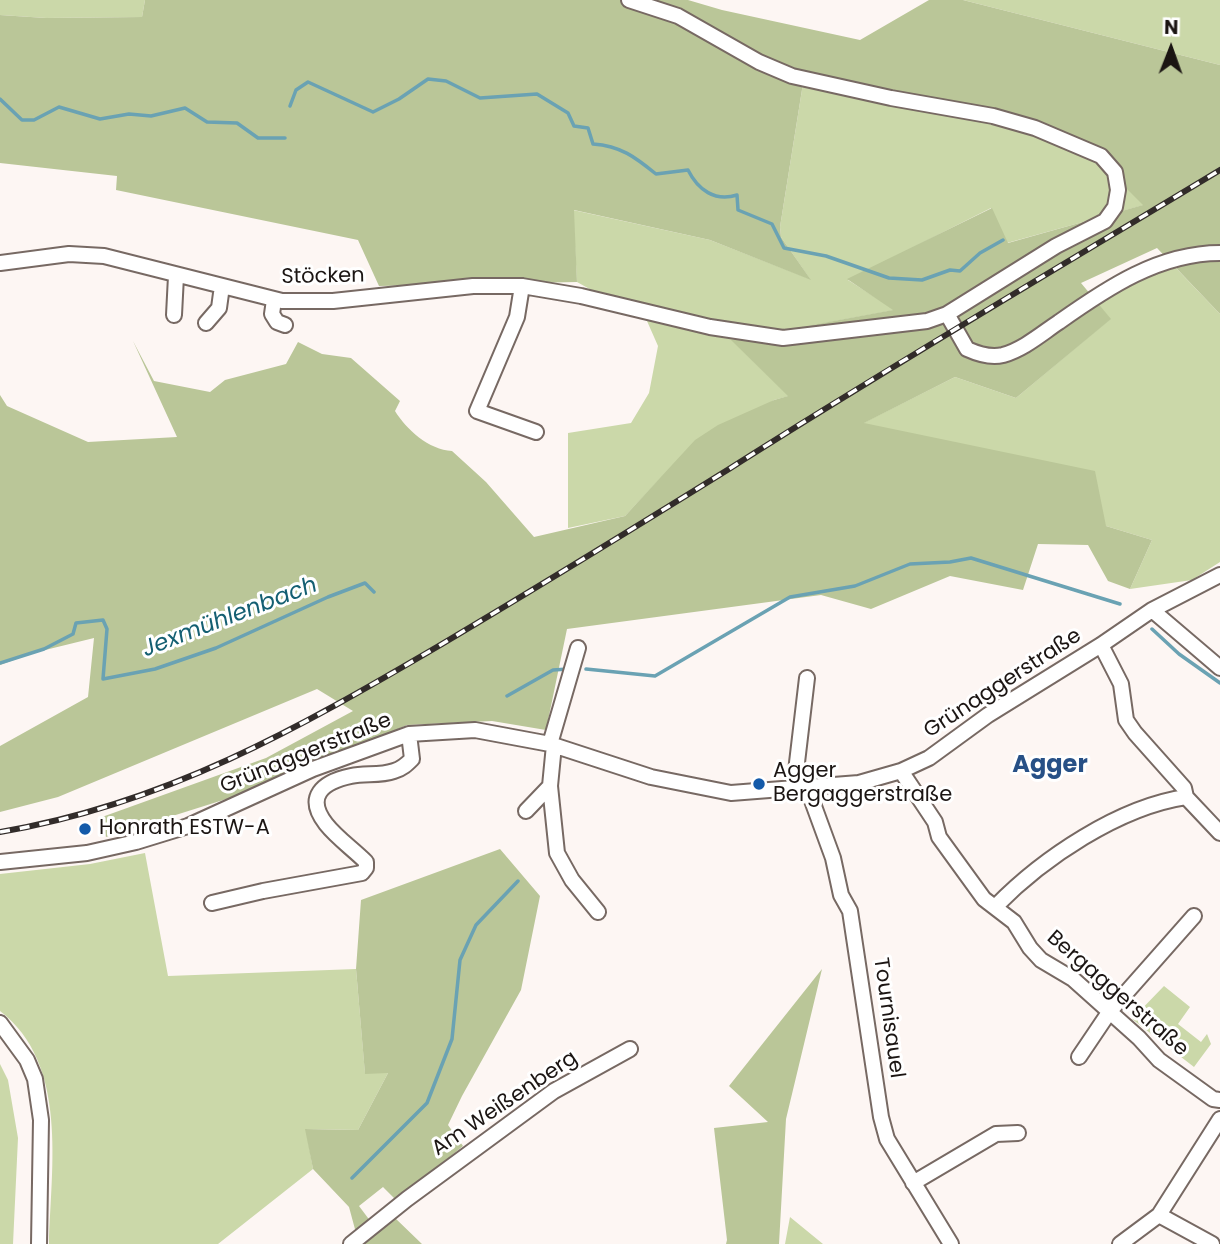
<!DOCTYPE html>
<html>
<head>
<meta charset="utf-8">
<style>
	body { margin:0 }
	#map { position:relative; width:1220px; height:1244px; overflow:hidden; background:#fdf6f3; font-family:Poppins,sans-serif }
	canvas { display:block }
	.north { position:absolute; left:1136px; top:14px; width:70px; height:70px; -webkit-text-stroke:5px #fff; paint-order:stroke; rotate:1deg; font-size:19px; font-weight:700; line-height:28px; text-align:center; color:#1b1513 }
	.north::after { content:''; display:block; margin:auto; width:24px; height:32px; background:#1b1513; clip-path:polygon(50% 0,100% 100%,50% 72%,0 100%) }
</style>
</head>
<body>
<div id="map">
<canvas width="1220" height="1244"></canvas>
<div class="north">N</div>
</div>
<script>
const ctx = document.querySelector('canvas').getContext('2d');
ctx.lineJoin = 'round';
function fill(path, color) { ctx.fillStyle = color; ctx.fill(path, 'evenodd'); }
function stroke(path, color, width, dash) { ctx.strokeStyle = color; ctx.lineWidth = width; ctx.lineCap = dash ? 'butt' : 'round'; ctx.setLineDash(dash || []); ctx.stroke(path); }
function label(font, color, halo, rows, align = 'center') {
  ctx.font = font + ' Poppins,sans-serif'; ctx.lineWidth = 6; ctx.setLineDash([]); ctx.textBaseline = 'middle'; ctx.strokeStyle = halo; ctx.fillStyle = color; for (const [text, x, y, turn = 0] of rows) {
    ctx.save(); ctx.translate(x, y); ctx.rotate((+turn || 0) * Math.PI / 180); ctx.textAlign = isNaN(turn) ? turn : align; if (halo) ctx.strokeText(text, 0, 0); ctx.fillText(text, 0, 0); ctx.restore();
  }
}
fill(new Path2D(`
	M0,0H145L142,17L46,18L0,15Z
	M963,0H1220V65Z
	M805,71L1080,142L1144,205L1007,243L991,208L848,280L895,310L732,340L789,396L774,400L657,482L625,516L568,528V433L631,423L649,393L658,346L647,321L577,282L573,210L710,240L810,279L781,237L780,227Z
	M1174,266L1220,314V562L1192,580L1130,589L1152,540L1106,526L863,423L955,377L1016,398L1110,319L1096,302L1144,277Z
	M145,853L168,976L356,969L365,1073H388L358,1130L306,1129L313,1169L218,1244H49C51,1167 69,1064 0,1011V874L90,864Z
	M1164,986L1190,1007L1178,1024L1201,1042L1207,1034L1211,1044L1194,1067L1132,1019Z
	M0,1064L8,1080L18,1138L13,1244H0Z
	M790,1217L823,1244H785Z`), '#cbd8a9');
fill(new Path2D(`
	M145,0H688L722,10L860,40L929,0H963L1220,65V314L1157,248L1081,283L1111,319L1016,398L955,377L864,423L1095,471L1106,526L1152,540L1130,589L1108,581L1088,545L1038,544L1023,590L950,576L871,609L821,595L567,629L546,730L492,721L407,725L258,789L106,837L102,817L266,758L353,711L317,689L58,797L0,812V746L88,697L94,638L33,653L0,665V395L7,406L88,442L177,437L133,341L154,381L210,392L225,380L286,364L298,342L322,354L351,358L400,401L395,411C406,429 429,450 452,451L486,482L534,537L625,516L695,440L718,425L774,400L788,396L731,340L893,310L847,279L992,208L1008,243L1143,205L1080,142L805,71L780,227L781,237L811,280L710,240L574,210L577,282L379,286L358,240L116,190L117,176L0,163V15L46,18L142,17Z
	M500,849L540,896L521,990L462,1096L448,1125L463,1146L397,1201L383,1187L359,1206L377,1230L394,1217L422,1244H359L349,1207L313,1169L305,1129L358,1130L388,1073L365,1074L356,969L361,900Z
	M822,969L786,1119L779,1244H726L727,1240L714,1128L768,1122L729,1086Z`), '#bac698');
stroke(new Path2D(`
	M0,99L22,120H34L59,107L100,119L129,114L151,116L185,108L207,122L237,123L258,138H285
	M290,106L296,90L308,82L373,112L399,99L428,79L446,81L480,98L537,94L568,113L574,126L588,128L593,144C621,146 635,157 656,174L688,170C698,190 715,202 737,195L738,210L772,224L784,248L826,256L889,278L922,280L950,270L960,271L980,253L1003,240
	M1152,629L1179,654L1220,683
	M0,663L44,649L73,634L76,623L103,620L107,629L103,679L155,669L216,648L328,597L365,583L374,592
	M586,669L655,676L790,597L855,586L910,564L950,562L971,558L1120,604
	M507,696L553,670L568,669
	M352,1178L427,1103L452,1039L460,960L476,925L518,881`), '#6aa2b3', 3.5);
const minor = new Path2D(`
	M0,263L69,254L104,256L282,301H333L473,286H522L581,296L710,327L783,338L927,321L947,314L1056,246L1105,221L1115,207L1118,190L1115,172L1101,156L1035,128L993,116L891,98L792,76L759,62L678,16L629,0
	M522,286L517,317L477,411L536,432
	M274,300L272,314L277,322L285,325
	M947,314L967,349C978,354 991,358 1003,355C1024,349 1041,334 1059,322C1107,288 1159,253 1220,253
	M174,315L176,276
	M206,323L219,308L222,286
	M1152,610L1220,668
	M1101,645L1121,684L1126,720L1135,733L1184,788L1186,797
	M550,744L578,648
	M554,745L550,786L557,853L572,880L598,912
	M901,771L935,822L939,837L984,899L1014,922L1030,948L1041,960L1073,979L1139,1038L1159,1060L1213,1099L1220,1100
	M807,787L833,858L841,895L850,911L881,1117L887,1139L951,1244
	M794,788L807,678
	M526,811L550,786
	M0,862L87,853L136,842L188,826L313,769L409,734L475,730L550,744L651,777L731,793L859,783L901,771L929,758L988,715L1101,645L1152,610L1220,575
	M212,903L263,891L362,873L366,868V862C353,849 337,838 326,824C305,797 322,782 351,776C365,773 380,776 394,771C402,769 407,764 412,759L409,734
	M996,906C1043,858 1119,807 1186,797L1220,833
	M0,1023L27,1060L35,1079L41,1120L39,1244
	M1079,1057L1110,1011L1194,916
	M913,1183L996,1134L1018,1133
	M1159,1215L1212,1244
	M351,1244L407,1199L554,1091L630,1049
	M1120,1244L1159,1215L1220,1119`);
stroke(minor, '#776963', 18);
stroke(minor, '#fff', 14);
const rail = new Path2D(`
	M0,832C166,804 299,728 442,644C538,587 634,528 729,469C891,366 1056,269 1220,170`);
stroke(rail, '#322c2a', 6);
stroke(rail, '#fff', 3.5, [10]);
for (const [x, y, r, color] of [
	[759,784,7,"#145aa9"],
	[85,829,7,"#145aa9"]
]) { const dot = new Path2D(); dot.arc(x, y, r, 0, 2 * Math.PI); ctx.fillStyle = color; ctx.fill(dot); stroke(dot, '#fff', 2.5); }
label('21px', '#1b1513', '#fff', [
	["Stöcken",323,277,-1],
	["Grünaggerstraße",1003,684,-33],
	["Grünaggerstraße",306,754,-22],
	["Bergaggerstraße",1117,994,41],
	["Tournisauel",888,1018,82],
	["Am Weißenberg",505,1104,-34]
]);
label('21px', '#1b1513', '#fff', [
	["Agger",773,772],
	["Bergaggerstraße",773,796],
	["Honrath ESTW-A",99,829]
], 'left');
label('italic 23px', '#145f72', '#fff', [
	["Jexmühlenbach",230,618,-21]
]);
label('bold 24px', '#275086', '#fff', [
	["Agger",1050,766]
]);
</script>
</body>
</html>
